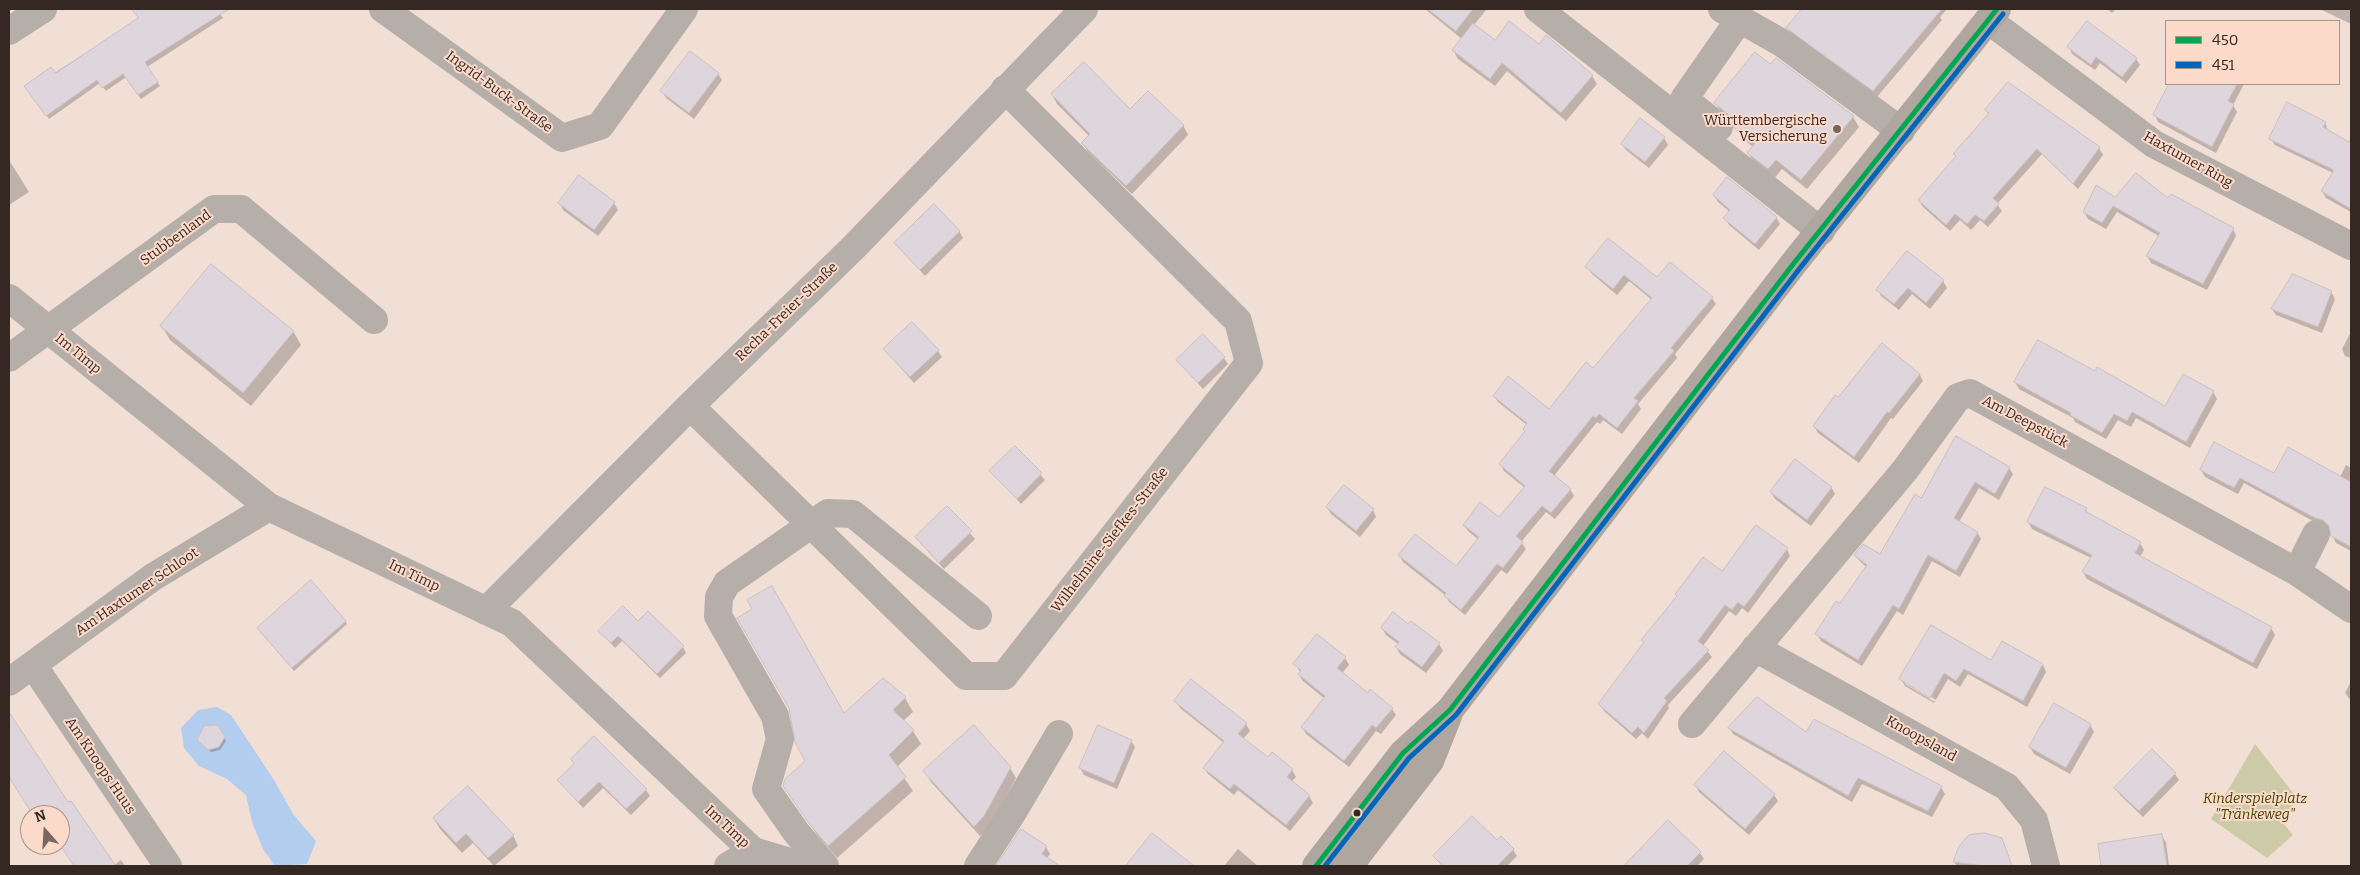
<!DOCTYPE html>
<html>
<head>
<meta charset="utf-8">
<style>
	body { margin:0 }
	#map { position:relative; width:2360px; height:875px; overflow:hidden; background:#f1ded5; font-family:Bitter,serif }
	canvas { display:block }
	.frame { position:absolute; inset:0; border:10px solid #352822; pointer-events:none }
	.legend { position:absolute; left:2165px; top:20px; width:175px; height:65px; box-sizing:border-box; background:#fcdaca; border:1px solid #ac9387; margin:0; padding:6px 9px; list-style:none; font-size:15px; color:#352822 }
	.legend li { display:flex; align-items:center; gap:10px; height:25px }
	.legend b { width:25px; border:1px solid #ac9387 }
	.north { position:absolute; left:20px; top:805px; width:50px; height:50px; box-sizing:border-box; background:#fcdaca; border:1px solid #ac9387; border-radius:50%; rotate:341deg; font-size:14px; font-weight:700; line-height:20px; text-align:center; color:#352822 }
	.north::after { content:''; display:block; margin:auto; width:18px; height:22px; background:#776861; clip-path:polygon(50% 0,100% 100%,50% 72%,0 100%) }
</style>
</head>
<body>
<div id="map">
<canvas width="2360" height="875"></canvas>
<div class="frame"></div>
<ul class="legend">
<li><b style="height:6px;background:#00a651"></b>450</li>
<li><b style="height:6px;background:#0065bd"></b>451</li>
</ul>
<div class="north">N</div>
</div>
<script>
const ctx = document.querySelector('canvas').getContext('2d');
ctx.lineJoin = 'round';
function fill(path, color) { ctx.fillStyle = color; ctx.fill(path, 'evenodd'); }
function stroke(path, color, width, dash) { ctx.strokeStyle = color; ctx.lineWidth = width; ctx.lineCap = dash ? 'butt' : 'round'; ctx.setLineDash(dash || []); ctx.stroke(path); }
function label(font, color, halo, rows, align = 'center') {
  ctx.font = font + ' Bitter,serif'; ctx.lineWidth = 4; ctx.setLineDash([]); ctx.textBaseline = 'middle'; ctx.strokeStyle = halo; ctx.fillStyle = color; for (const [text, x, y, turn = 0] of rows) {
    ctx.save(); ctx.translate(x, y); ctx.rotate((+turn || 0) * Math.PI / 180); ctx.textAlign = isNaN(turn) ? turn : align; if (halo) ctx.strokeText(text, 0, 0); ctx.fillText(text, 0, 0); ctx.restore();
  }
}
fill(new Path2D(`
	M2255,744L2297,798L2283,823L2293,835L2267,858L2211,819Z`), '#cdcaa8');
fill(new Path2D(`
	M217,707L231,715L274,780L293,814L316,841L307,864L275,866L263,849L252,822L246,795L227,779L199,766L184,748L181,728L198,710Z`), '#b3cdef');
fill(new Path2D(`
	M137,9H223L219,12L223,18L147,67L160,86L141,99L126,77L106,91L100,83L49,119L28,90L140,18L135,10Z
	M1425,9H1487L1474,25L1495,41L1540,45L1592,76L1597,84L1566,121L1507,71L1495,86L1458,59L1453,50L1462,39Z
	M1804,9H1947L1940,17L1942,20L1877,97L1792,34L1788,28Z
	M2107,9H2116L2112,13Z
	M2321,9H2351V24L2322,10Z
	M2069,47L2136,59L2140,65L2126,83L2100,63L2095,70L2072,54Z
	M1770,66L1853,117L1859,127L1807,189L1782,169L1774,179L1754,163L1748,153L1753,147L1742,138L1734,123L1721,113L1716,103Z
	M718,74L722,80L694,119L666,98L662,91Z
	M2008,84L2099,148L2103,155L2078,189L2042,154L1997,204L2002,211L1988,227L1980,220L1971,230L1960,220L1950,231L1923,207L1919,201L1957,158L1989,115L1986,110Z
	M2171,84L2185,91L2189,84H2244L2233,105L2237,112L2216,153L2158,122L2155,115Z
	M1052,94L1183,125L1188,135L1132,194L1088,152L1083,143L1089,136L1057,104Z
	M2325,122L2328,131L2351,145V212L2326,198L2322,191L2333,173L2275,145L2271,139Z
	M1664,138L1668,145L1649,168L1626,150L1622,144Z
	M9,160L29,192L9,205Z
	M1714,195L1776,217L1780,224L1759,250L1729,225L1725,218L1730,212L1718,202Z
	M2116,199L2169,200L2233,229L2236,236L2207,290L2151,263L2147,256L2159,236L2117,212L2106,229L2088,219L2084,212Z
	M560,203H614L618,210L598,236L563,210Z
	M959,231L963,238L925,276L896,244Z
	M1908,252L1943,281L1947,288L1930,309L1912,294L1899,310L1881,296L1878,290Z
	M1587,267L1657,279L1712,298L1716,304L1675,354L1677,358L1638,404L1641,409L1622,434L1603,420L1600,424L1597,422L1553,477L1570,489L1574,496L1555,519L1546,512L1521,542L1526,549L1507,574L1501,570L1465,615L1449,602L1445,595L1403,562L1400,556L1457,567L1479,540L1468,531L1464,525L1499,519L1525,488L1504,471L1500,464L1526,432L1527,425L1498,402L1494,396L1549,411L1594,369L1652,300L1629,281L1617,295L1591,273Z
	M2331,292L2335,299L2322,333L2276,315L2272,309Z
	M162,326L293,331L301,345L251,406L170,340Z
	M2351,332V358L2345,356L2342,349Z
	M1882,345L1920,375L1923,381L1893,419L1891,418L1859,463L1818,433L1814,426Z
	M885,350L938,351L942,357L914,383Z
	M1224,358L1228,364L1203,389L1178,361Z
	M2096,372L2166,408L2213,392L2217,399L2190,448L2136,418L2131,427L2118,420L2106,439L2075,422L2073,418L2019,389L2015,382Z
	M1015,447L1045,480L1021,504L991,471Z
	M2346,465L2351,468V551L2336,543L2328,527L2320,525L2244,483L2238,494L2205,477L2201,470L2340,477Z
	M2009,468L2013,474L1999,500L1979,488L1959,522L1977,532L1981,539L1960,577L1932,561L1903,615L1897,611L1862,666L1821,641L1817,634L1867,568L1855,556H1881L1922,500Z
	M1831,487L1835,494L1811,526L1775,499L1771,492Z
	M947,507L975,539L944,569L916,538Z
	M1327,507L1373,510L1376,517L1360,537L1331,514Z
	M2086,509L2089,515L2140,543L2144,550L2140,557L2271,628L2275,635L2257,669L2087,579L2083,572L2091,558L2032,529L2028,522Z
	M1787,549L1790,556L1748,613L1742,608L1736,616L1729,611L1703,646L1712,657L1668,705L1669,708L1648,739L1642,733L1636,739L1604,711L1600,704L1645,644L1642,640L1723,573Z
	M345,621L347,624L294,671L260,631Z
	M638,622L683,647L686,653L660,678L622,641L615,648L600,631Z
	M1411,623L1439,644L1443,651L1426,673L1400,654L1396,647L1398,644L1386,635L1382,628L1409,626Z
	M1345,658L1349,665L1342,673L1368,695L1392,709L1396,715L1381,734L1376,731L1349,767L1306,734L1302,727L1325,699L1303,681L1299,675L1301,673L1295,664Z
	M1991,662L2043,665L2046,672L2027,707L1968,674L1960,687L1948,679L1934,703L1905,686L1901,679ZM1905,681L1936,700L1935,702L1905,684Z
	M883,680L905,698L913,712L903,721L913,731L921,744L897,767L913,791L837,858L818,836L784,786L844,715Z
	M2351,681V701L2345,693Z
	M1176,701L1246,724L1250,731L1243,739L1268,759L1292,770L1296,777L1291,782L1309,796L1313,803L1290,831L1238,790L1234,795L1208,774L1204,768L1224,743L1180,708Z
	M12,719L68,804L114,865L121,860L125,866H76L60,844V815H40L28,806L9,776V721Z
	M2090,725L2094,732L2070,774L2034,754L2030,747Z
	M218,726L226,741L220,750L211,752L201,743Z
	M1730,728L1807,734L1941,787L1945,794L1932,817L1862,784L1852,802L1733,734Z
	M1131,741L1135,747L1117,789L1084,775L1080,768Z
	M575,764L646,790L650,796L631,815L603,788L583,808L559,780Z
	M1010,768L1016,778L990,827L980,836L931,782L925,771Z
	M2175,774L2179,780L2143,817L2120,795L2116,788Z
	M1696,786L1774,795L1778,801L1749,835L1699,792Z
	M434,819L513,835L518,846L494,866L473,843L462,853L440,829Z
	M1152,835L1192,866H1127Z
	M2162,836L2166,842L2169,866H2102L2099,845Z
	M2001,839L2012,866H1957L1954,862Z
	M1497,842L1513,850L1517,856L1507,866H1442L1435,857Z
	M1046,847L1050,854L1046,859L1058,866L999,865Z
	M1238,849L1258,866H1224Z
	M1700,853L1704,859L1697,866H1634L1631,861Z`), '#0003');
const building = new Path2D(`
	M132,9H229L145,62L158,82L138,95L123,74L102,88L97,80L46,116L24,86L51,67L56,73L138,18Z
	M1428,9H1473L1456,31Z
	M1802,9H1942L1873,91L1786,28Z
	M1509,21L1539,44L1546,35L1593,75L1561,113L1502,63L1490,79L1452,50L1473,23L1495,40Z
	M2087,21L2137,58L2122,77L2096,57L2091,65L2067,47Z
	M690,51L719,73L689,113L660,91Z
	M1755,52L1770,64L1776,58L1854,116L1801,180L1776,160L1768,169L1747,153L1755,143L1734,128L1729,115L1714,103Z
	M1084,62L1130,109L1148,91L1184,125L1126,186L1081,143L1090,134L1051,94Z
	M2008,82L2100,147L2073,184L2037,149L1993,198L1999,204L1984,221L1975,215L1967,224L1955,214L1946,225L1918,200L1956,156L1953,154L1989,113L1985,110Z
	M2169,84H2237L2228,101L2234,104L2212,147L2153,115Z
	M2287,102L2326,122L2323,127L2349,142L2351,139V209L2321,191L2334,170L2269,139Z
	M1640,118L1665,137L1645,162L1621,144Z
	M2136,173L2168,198L2171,194L2234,228L2203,284L2146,256L2160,233L2113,206L2102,223L2083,212L2096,185L2115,197Z
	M579,175L615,202L594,230L558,203Z
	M1727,177L1777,217L1755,244L1723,218L1730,210L1713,195Z
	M934,204L960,231L920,270L894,243Z
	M1608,238L1657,277L1670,262L1713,297L1671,348L1674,351L1634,398L1638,401L1617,428L1599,414L1596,418L1593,416L1549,471L1571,489L1551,513L1542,506L1516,536L1523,542L1503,568L1497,564L1461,610L1444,596L1446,593L1398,555L1415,534L1456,566L1479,537L1463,525L1480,502L1499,517L1525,486L1499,464L1525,431L1523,429L1527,423L1493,396L1508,376L1549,409L1586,362L1593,368L1652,298L1624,275L1613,289L1585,267Z
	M1907,251L1944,280L1926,303L1908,288L1894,304L1876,290Z
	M211,264L294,331L243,393L160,326Z
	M2293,274L2332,291L2318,327L2271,309Z
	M912,322L939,350L910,377L883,349Z
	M1203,334L1225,357L1198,383L1176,360Z
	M2038,340L2095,371L2097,367L2165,406L2183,374L2214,391L2186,442L2132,412L2127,421L2114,414L2102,433L2070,415L2071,413L2014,382Z
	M1882,343L1920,374L1889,413L1887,412L1854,457L1813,426L1835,395L1838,397Z
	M1956,436L2010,467L1995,494L1975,482L1954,518L1978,532L1956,571L1928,555L1899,609L1893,605L1858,660L1815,634L1836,601L1840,603L1867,565L1854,555L1863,544L1880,554L1915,494L1921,498Z
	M2214,442L2274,473L2288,447L2351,482V547L2331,536L2329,526L2323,520L2315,518L2240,478L2234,488L2200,470Z
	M1015,446L1042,473L1017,499L989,471Z
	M1795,459L1832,487L1807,520L1770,492Z
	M1344,485L1374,509L1356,531L1326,507Z
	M2045,487L2087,508L2085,511L2141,542L2135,553L2272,627L2253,663L2082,572L2092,555L2027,522Z
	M947,506L972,531L939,563L915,537Z
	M1756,525L1788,548L1744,607L1738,602L1732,610L1725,605L1698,641L1709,650L1664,698L1667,701L1644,733L1638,727L1632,733L1598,704L1644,642L1641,640L1677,596L1675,594L1703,557L1722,571Z
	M311,580L346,621L292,668L257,628Z
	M772,586L844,713L883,678L906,697L893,710L914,730L889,755L906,777L828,846L808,822L783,786L785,779L805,761L795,742L789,708L737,618L752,609L747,600Z
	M623,606L638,621L648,611L684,646L657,674L618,636L611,643L598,631Z
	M1393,612L1408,624L1411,621L1440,643L1422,667L1395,647L1399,642L1381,628Z
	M1931,625L1991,660L2002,641L2043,664L2023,701L1964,669L1956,681L1944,673L1930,698L1899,679Z
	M1317,634L1346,657L1337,668L1368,693L1370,689L1393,708L1376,728L1372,725L1344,761L1301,727L1325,696L1298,674L1301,670L1293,664Z
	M1191,679L1247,723L1238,734L1268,757L1272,752L1293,769L1287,777L1310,795L1286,825L1234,784L1230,789L1203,768L1224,741L1174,701Z
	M1757,697L1806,732L1814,719L1942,786L1928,811L1858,778L1848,796L1728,728Z
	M2054,703L2091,724L2066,768L2029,747Z
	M9,712L68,802L71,801L116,866H74L60,845V815H33L9,777Z
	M218,725L225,737L219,747L208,750L197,740L204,726Z
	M974,725L1011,767L984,816L974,827L923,771Z
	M1098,725L1132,740L1114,783L1079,768Z
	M594,736L647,789L626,809L599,782L578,802L557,780L574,764L571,759Z
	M2152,749L2176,773L2139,811L2114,788Z
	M1724,751L1775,794L1745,829L1694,785Z
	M468,786L514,835L488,858L466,834L456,843L433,818Z
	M1472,816L1497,840L1501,836L1514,849L1497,866H1443L1433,856Z
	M1668,820L1701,852L1687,866H1624Z
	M1021,829L1047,846L1042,854L1060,866H996Z
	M1152,833L1194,866H1126Z
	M1985,833L2002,838L2012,866H1985L1953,862L1959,846L1969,835Z
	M2162,834L2167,866H2101L2098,844Z`);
fill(building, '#dfd5dd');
stroke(building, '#c9c0c1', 1);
stroke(new Path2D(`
	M383,9L562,138L600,126L684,9
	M1538,9L1821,231
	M1722,9L1782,43L1901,131
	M1988,20L2154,144L2351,246
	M9,31L43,9
	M1719,127L1684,99L1739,20
	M9,298L269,507L512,623L753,851L803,866
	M9,358L214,209H241L374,320
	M690,406L966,676H1004L1249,363L1238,321L1005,89
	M2297,572L2316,534
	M486,611L690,406L853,248L1084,9
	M1755,648L2007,787L2034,820L2046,866
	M33,665L168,866
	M9,682L153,577L269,507
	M1692,724L1905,470L1958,397L1970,393L2297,572L2351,609
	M728,866L753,851
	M825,866L796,832L766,789L780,739L775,716L718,616L719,597L727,583L828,513L853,514L978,616
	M978,866L1013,812L1059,734`), '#b5aea9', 28);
stroke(new Path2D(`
	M1316,866L1403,753L1450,710L1794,263L1997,9
	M1349,866L1430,761L1448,716`), '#b0a6a0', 28);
stroke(new Path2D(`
	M1316,866L1403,753L1450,710L1794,263L1997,9`), '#00a651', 5);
stroke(new Path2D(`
	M1325,866L1409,758L1456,715L1800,268L2003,14`), '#0065bd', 5);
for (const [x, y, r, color] of [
	[1837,129,5,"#776861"],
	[1357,813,4.5,"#352822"]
]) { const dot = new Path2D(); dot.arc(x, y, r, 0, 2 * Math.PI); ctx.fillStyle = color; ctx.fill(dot); stroke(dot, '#fcdaca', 2); }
label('14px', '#352822', '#fcdaca', [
	["Ingrid-Buck-Straße",499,92,36],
	["Haxtumer Ring",2188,160,29],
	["Stubbenland",176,238,-36],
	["Recha-Freier-Straße",787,312,-44],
	["Im Timp",78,354,39],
	["Am Deepstück",2025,422,28],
	["Wilhelmine-Siefkes-Straße",1110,540,-52],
	["Im Timp",414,576,26],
	["Am Haxtumer Schloot",137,592,-34],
	["Knoopsland",1921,739,29],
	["Am Knoops Huus",100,766,56],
	["Im Timp",727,827,43]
]);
label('14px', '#352822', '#fcdaca', [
	["Württembergische",1827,121],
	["Versicherung",1827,137]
], 'right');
label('italic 14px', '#404703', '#fcdaca', [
	["Kinderspielplatz",2255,799],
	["\"Tränkeweg\"",2255,815]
]);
</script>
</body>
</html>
